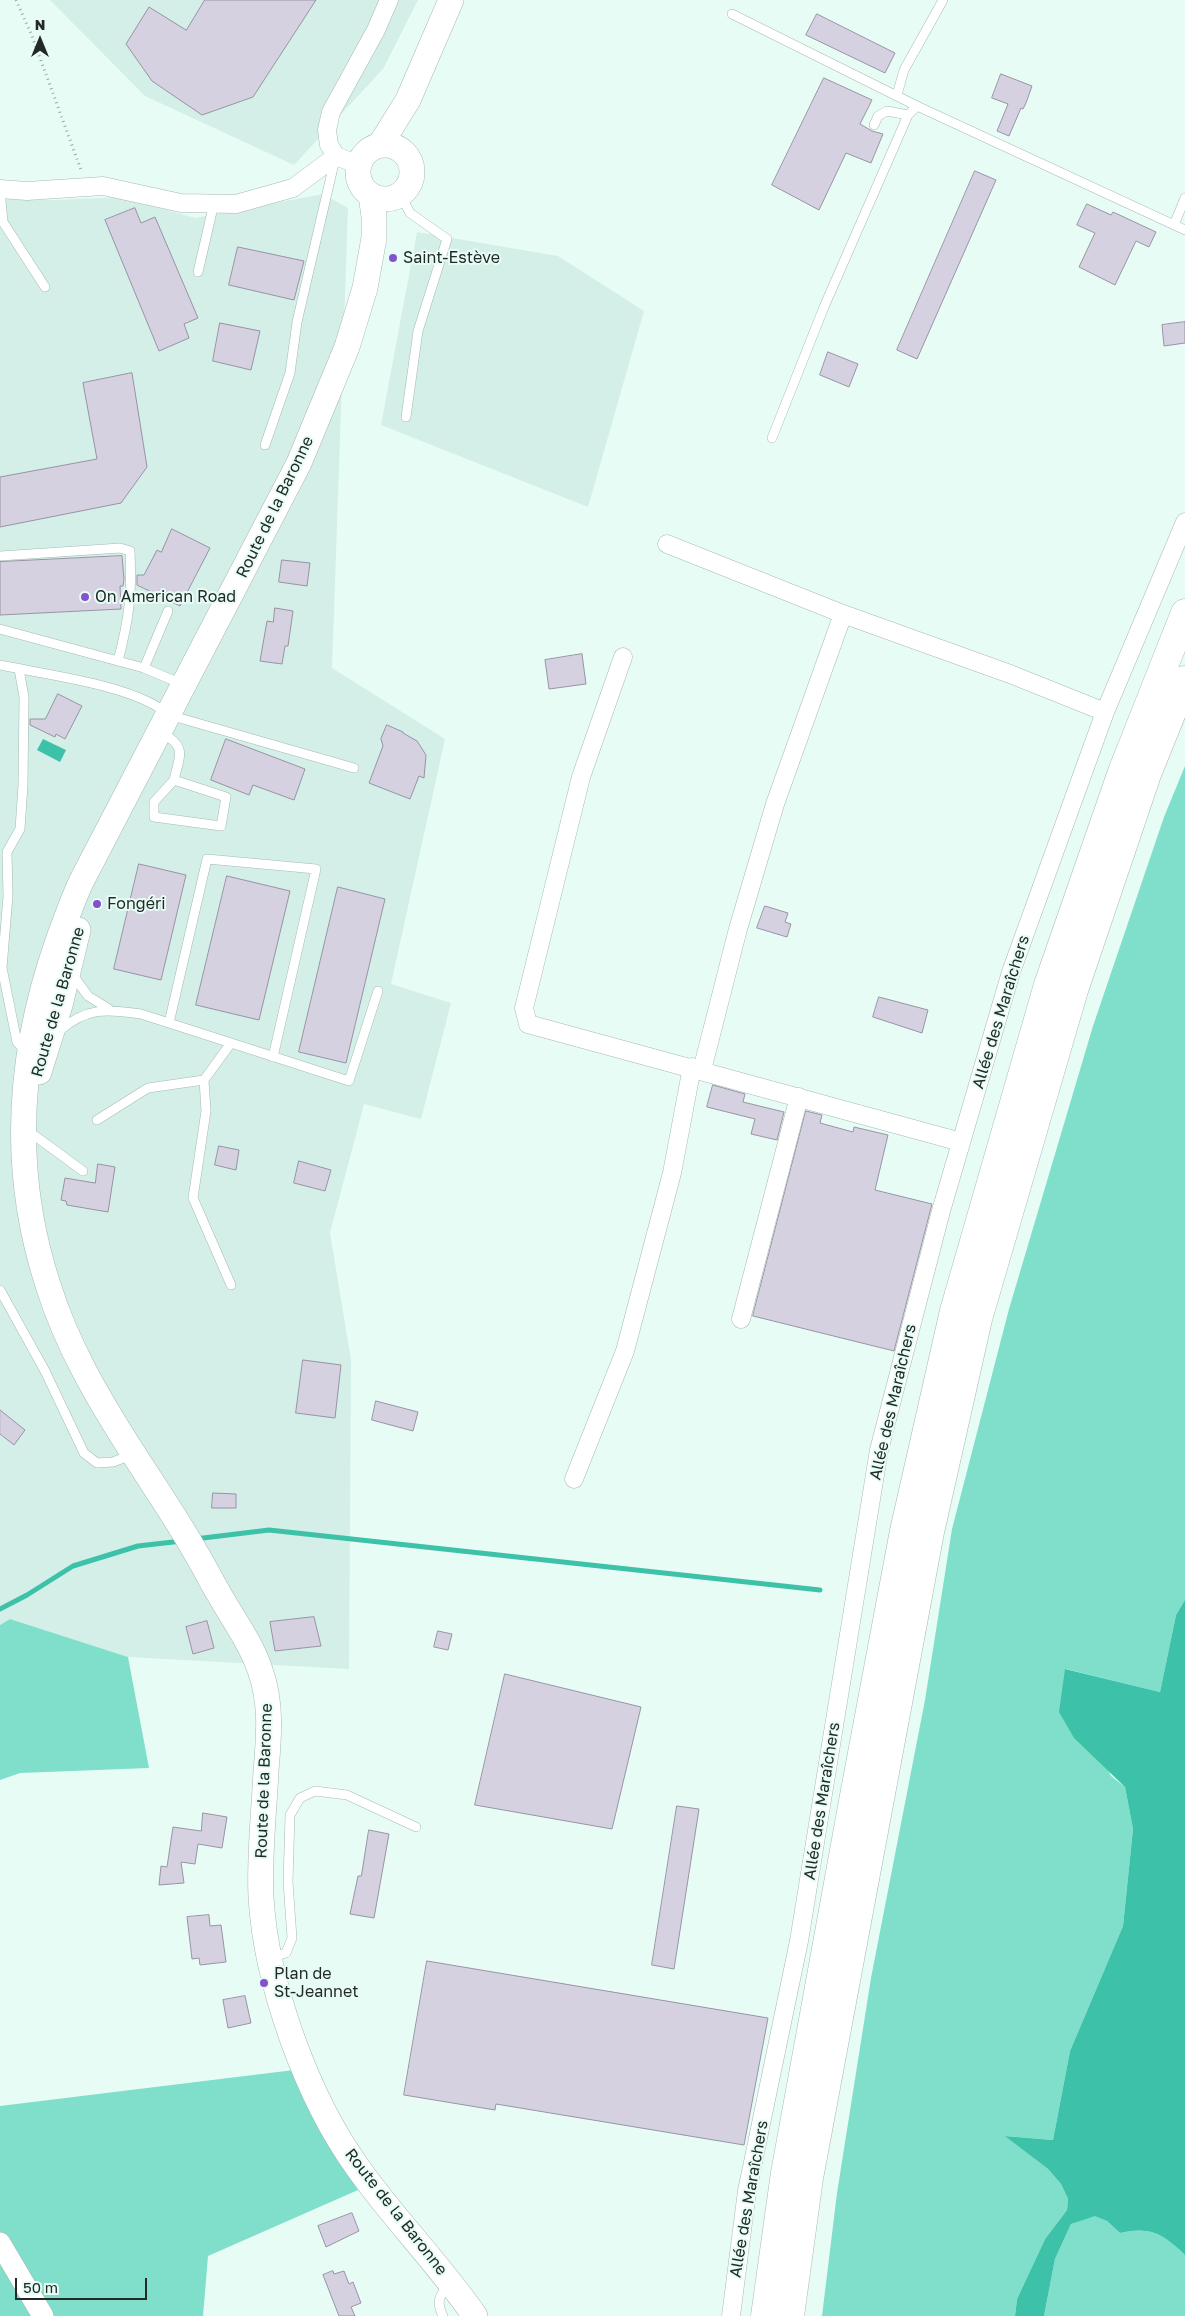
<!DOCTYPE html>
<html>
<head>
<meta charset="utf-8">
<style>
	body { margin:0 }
	#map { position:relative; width:1185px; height:2316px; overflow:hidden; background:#e8fcf6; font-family:"Golos Text",sans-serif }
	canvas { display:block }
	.north { position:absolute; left:15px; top:15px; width:50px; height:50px; -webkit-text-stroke:4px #e8fcf6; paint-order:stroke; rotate:0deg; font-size:14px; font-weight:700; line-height:20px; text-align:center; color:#222a28 }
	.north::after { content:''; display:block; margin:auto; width:18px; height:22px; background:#222a28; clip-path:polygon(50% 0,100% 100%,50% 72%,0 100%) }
	.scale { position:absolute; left:15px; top:2278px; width:132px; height:22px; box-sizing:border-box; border:2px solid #222a28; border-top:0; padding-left:6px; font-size:15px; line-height:18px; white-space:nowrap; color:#222a28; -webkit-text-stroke:4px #e8fcf6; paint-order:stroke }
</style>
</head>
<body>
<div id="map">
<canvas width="1185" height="2316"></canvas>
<div class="north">N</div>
<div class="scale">50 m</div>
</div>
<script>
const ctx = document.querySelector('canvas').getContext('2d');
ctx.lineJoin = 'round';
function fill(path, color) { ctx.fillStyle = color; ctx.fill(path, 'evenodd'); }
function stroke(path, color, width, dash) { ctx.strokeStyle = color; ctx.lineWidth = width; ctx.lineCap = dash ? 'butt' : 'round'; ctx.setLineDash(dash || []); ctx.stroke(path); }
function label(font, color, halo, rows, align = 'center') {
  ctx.font = font + ' "Golos Text",sans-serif'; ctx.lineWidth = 4; ctx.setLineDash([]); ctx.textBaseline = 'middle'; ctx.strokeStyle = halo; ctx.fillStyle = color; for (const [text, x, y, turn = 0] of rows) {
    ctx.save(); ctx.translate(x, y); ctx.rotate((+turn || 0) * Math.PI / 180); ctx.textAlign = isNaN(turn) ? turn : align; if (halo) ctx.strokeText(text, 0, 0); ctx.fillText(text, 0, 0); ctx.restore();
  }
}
fill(new Path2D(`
	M50,0H418L383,69L294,165L145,96Z
	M323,194L348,208L332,668L445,739L391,984L451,1003L421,1119L364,1104L330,1233L351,1360L349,1669L128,1657L10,1619L0,1625V199L55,200L122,197L195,218Z
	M417,232L558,256L644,311L588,507L381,425Z`), '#d3efe8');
fill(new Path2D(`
	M1185,766V1600L1176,1615L1160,1692L1066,1669L1111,1776L1125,1787L1133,1829L1123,1926L1070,2051L1053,2140L1006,2136L1048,2169L1061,2184L1068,2199L1067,2210L1045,2239L1017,2299L1015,2316H822L837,2193L871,1978L925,1700L952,1529L1009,1309L1093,1026L1164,817Z
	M10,1619L128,1657L149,1768L20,1773L0,1780V1625Z
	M294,2070L321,2128L358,2190L208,2256L203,2316H0V2106Z
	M1095,2215L1107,2221L1120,2233C1151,2226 1163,2234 1185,2255V2316H1044L1055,2259L1071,2224Z`), '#7fdfca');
fill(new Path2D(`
	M43,739L66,750L60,762L37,750Z
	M1185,1600V2255C1163,2234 1151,2226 1120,2233L1107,2221L1095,2216L1071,2224L1055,2259L1044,2316H1015L1017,2299L1045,2239L1067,2210L1068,2199L1061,2184L1048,2169L1005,2136L1053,2140L1070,2051L1123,1926L1133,1829L1125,1787L1074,1738L1059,1712L1065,1669L1160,1692L1176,1615Z`), '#3dc2a9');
stroke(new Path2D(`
	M195,1539L269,1530L820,1590
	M0,1609L27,1595L73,1566L138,1546L182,1541`), '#3dc2a9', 5);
const building = new Path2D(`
	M205,0H316L253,97L202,115L152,81L126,44L149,7L186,30Z
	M817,14L895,53L885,73L806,35Z
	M1001,74L1032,86L1026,103L1023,109L1021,108L1009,136L997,131L1008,104L992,98Z
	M824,78L872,100L860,124L872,131L883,134L871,163L846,153L819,210L772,185Z
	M975,171L996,180L917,359L897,350Z
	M1087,204L1111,215L1113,212L1156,232L1149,247L1136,241L1115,285L1079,267L1095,233L1077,225Z
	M135,208L141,223L155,217L198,318L184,324L189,338L159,351L105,220Z
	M238,247L304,261L294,300L229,285Z
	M1185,322V343L1164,346L1162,325Z
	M220,323L260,331L251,370L213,361Z
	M828,352L858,364L849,387L820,375Z
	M132,373L147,467L121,503L0,527V477L97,459L83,383Z
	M172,529L210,548L180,606L137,585V575H144L157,550L161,552Z
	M122,556L124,579L123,586H120L121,609L0,615V562Z
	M282,560L310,563L307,586L279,582Z
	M275,608L293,611L288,646H285L282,664L260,661L267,621L273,622Z
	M582,654L586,684L549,689L545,660Z
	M58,694L82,706L65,739L56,734L55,737L30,725V719H45Z
	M387,725L403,732V733L417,741L426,755L424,778L419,776L410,799L369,783L383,746L381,739Z
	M226,739L305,769L294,800L253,785L249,795L211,780Z
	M139,864L186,875L161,980L114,969Z
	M227,876L290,891L259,1020L196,1005Z
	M338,887L385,899L346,1063L299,1052Z
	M765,906L788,913L785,922L791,924L787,937L757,928Z
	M879,997L928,1010L922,1033L873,1017Z
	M713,1085L745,1094L743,1102L784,1112L777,1140L751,1134L755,1119L707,1107Z
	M806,1111L822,1115L820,1123L853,1132L854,1127L888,1135L875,1190L932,1204L894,1351L753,1316Z
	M219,1146L239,1150L236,1170L215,1165Z
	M299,1161L331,1170L325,1191L294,1183Z
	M98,1164L115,1167L108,1212L67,1205L66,1201L61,1200L65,1178L95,1183Z
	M303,1360L341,1365L335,1418L296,1413Z
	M376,1401L418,1412L413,1431L372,1420Z
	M0,1410L25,1430L14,1445L0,1434Z
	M213,1493L236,1494V1508H212Z
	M314,1617L321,1646L275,1651L270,1622Z
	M207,1621L214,1648L193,1654L186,1627Z
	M438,1631L452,1634L448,1650L434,1647Z
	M505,1674L641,1707L612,1829L475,1805Z
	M677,1806L699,1809L674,1969L652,1965Z
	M203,1813L227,1817L222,1848L198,1844L195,1864L181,1862L184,1883L159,1885L161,1866L167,1867L173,1827L201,1831Z
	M369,1830L389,1834L374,1918L350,1914L358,1876H361Z
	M209,1915L210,1926L221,1925L226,1962L200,1965L199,1958L192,1959L187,1917Z
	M427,1961L768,2018L744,2145L496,2104L495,2110L404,2095Z
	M245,1996L251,2023L228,2028L223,2000Z
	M352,2213L359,2231L326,2247L318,2226Z
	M333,2271L334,2274L344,2271L349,2284L353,2282L361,2303L351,2307L355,2316H339L323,2275Z`);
fill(building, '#d5d1e1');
stroke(building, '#9894a3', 1);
const service = new Path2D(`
	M732,14L917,106L1185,230
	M897,95L904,70L943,0
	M874,125L878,116L887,111L908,115
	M0,190L3,222L45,287
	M400,194L410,213L447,239L418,331L406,417
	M1174,225L1185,198
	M198,272L214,203
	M772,438L824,307L908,115L917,106
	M265,445L290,373L297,322L335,159
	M0,556L120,548L130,551C132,595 129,619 118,661L144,668
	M168,611L144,668L182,684
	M0,629L118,661
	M0,665C46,675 135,685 169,715L354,768
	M19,669L24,697L23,785L20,829L7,852L8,896L2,968L17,1042L26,1052
	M161,732C187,747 180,754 174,780L226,797L221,826L154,817V802L174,780
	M72,974L88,996L109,1009
	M169,1023L207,859L316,869L273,1057
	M59,1031C87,1007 106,1009 141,1014L349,1081L378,991
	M204,1080L206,1111L193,1198L231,1285
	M97,1120L148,1088L204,1080L231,1043
	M27,1134L31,1133L83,1171
	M0,1290L45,1371L84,1453L97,1463L113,1462L131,1455
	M270,1958L286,1953L292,1938L288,1882L290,1815L300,1798L315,1791L347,1795L416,1827
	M443,2316C436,2302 439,2296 449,2284`);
const minor = new Path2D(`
	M359,165L336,156L329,145L327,130L331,112L376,30L389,0
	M0,189L27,191L103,186L181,203L236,204L293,188L336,156
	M667,544L843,614L1010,674L1105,712
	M623,657L581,777L524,1008L528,1024L961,1142
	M702,1070L738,929L775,804L843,614
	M741,1319L799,1097
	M574,1479L625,1351L672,1173L692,1067
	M731,2316L747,2191L799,1941L879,1450L941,1211L1011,972L1105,712L1185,522`);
const tertiary = new Path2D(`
	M0,2243L43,2316`);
const secondary = new Path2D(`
	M380,145L408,100L451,0
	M358 172a27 27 0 1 1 54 0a27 27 0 1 1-54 0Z
	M371,195L374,216V238L365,288L347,347L299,463L82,880C73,899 66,919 59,938C18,1053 10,1169 48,1285C67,1346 99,1400 133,1453C154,1486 177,1519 196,1553C204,1566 211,1581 219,1594C233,1619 251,1643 260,1670C272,1703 269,1736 266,1771C264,1813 259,1855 261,1897C266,1984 307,2097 358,2168C394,2219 439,2264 475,2316
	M39,1072L60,1005L78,930`);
const trunk = new Path2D(`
	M765,2316L785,2173L856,1785L904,1531L954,1311L1048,985L1122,772L1185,613
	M790,2316L809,2178L930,1532L978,1319L1074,990L1147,774L1185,680`);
stroke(service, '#a7b9b4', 10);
stroke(minor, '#a7b9b4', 19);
stroke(tertiary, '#a7b9b4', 22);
stroke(secondary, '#a7b9b4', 26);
stroke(trunk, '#a7b9b4', 29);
stroke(new Path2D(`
	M16,0L32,36L81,170`), '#9baaa5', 3, [1, 4]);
stroke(service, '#fff', 9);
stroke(minor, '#fff', 18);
stroke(tertiary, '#fff', 21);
stroke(secondary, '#fff', 25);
stroke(trunk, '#fff', 28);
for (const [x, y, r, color] of [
	[393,258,5,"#8253cc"],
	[85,597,5,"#8253cc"],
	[97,904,5,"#8253cc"],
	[264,1983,5,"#8253cc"]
]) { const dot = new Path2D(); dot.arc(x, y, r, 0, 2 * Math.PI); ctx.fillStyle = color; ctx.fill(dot); stroke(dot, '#e8fcf6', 2); }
label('16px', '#222a28', '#e8fcf6', [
	["Saint-Estève",403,258],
	["On American Road",95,597],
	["Fongéri",107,904],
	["Plan de",274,1974],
	["St-Jeannet",274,1992]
], 'left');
label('16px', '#222a28', '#e8fcf6', [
	["Route de la Baronne",275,507,-64],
	["Route de la Baronne",58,1002,-74],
	["Allée des Maraîchers",1001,1012,-73],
	["Allée des Maraîchers",893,1402,-77],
	["Route de la Baronne",264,1781,-88],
	["Allée des Maraîchers",822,1801,-81],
	["Allée des Maraîchers",749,2199,-80],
	["Route de la Baronne",396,2212,52]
]);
</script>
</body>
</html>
